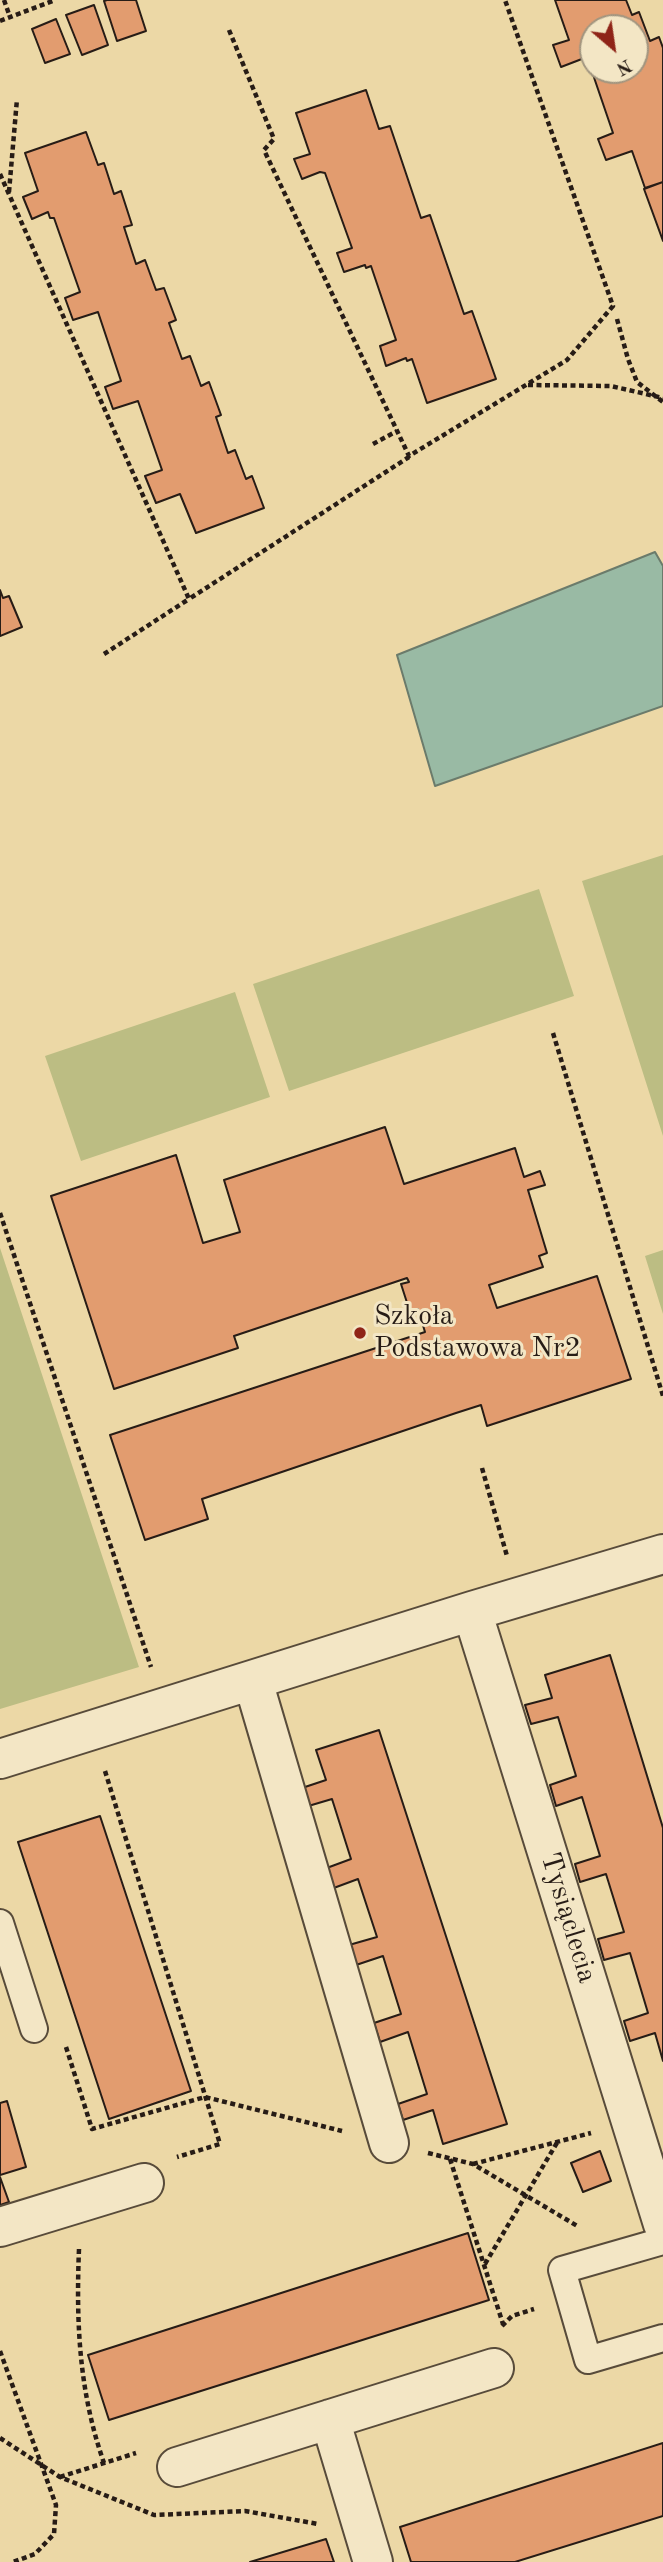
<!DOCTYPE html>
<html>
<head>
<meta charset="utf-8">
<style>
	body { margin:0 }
	#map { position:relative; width:663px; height:2562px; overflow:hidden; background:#ecd8a6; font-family:"Old Standard TT",serif }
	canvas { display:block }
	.north { position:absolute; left:579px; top:14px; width:70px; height:70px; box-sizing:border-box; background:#f3e6c5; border:2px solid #a1957f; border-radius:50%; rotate:151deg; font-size:19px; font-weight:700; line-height:28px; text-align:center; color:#271c16 }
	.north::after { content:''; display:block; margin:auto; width:24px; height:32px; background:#8f2418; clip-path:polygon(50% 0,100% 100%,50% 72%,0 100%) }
</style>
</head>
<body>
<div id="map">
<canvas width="663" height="2562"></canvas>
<div class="north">N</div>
</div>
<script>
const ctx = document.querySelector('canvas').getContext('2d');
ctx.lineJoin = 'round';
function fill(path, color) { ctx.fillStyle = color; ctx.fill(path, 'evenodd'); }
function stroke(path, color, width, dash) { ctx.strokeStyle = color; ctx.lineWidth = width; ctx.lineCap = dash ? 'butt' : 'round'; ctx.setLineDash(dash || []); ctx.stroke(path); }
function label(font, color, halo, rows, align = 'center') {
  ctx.font = font + ' "Old Standard TT",serif'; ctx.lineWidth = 6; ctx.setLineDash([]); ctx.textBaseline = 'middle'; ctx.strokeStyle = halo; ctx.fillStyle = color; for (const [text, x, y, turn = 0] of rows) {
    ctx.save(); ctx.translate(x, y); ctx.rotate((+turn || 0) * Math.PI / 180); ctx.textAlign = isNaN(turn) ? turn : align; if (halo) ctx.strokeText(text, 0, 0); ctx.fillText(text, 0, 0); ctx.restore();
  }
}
fill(new Path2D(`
	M663,855V1136L582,881Z
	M539,889L574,996L289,1091L253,984Z
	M235,992L270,1097L81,1161L45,1056Z
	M0,1248L139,1667L0,1709Z
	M663,1250V1314L645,1256Z`), '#bcbd83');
const water = new Path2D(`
	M655,552L663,566V706L435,786L397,655Z`);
fill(water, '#99baa4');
stroke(water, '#6b7b6b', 2);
const building = new Path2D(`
	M107,0H136L146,31L117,41L104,1Z
	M555,0H626L632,15L639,12L650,41L659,37L663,48V182L645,188L632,151L606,160L598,139L613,133L587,57L561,67L553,45L569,40ZM593,28H635V70H593Z
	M94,5L108,45L82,55L66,15Z
	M56,19L70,54L45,63L32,29Z
	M366,90L379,129L390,126L421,218L430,215L464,314L472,311L496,379L427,403L412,359L407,361L406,358L386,366L380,346L396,340L371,266L366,268L365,265L344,272L337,253L352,248L325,173L320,172L302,179L294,159L310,154L296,113Z
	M86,132L98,165L104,163L114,194L121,191L132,225L124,227L136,264L145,260L156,290L164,288L176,320L169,323L182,359L190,356L201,386L209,382L221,415L216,417L228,453L235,450L246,479L252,476L264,508L196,533L180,494L156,503L145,476L162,470L138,401L113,409L105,387L121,381L98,312L73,320L65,298L80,292L54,218H50L48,212L32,219L23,197L38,191L25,153Z
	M663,182V241L644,189Z
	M0,590L3,598L9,596L22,627L0,636Z
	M385,1127L404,1184L515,1148L524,1177L540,1171L545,1185L528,1190L547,1253L539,1256L543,1267L489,1285L497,1308L597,1276L631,1379L487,1426L481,1405L456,1413L202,1499L208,1519L145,1540L110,1435L425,1332L418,1309L410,1312L401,1284L409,1282L407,1278L234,1336L238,1348L114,1389L51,1196L176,1155L203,1243L240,1232L224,1180Z
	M610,1655L663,1828V2061L655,2033L630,2041L624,2021L648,2013L630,1953L604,1960L598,1939L624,1932L606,1874L580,1882L575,1864L600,1856L582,1797L556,1806L550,1785L576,1776L558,1717L531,1724L525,1705L552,1698L545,1675Z
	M379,1730L507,2124L443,2144L433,2110L403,2120L398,2104L427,2094L408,2032L380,2042L374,2023L401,2014L383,1956L356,1965L349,1945L377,1937L358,1879L331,1889L324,1869L351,1859L332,1799L305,1807L299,1789L326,1780L316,1750Z
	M100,1816L191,2091L109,2119L18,1842Z
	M7,2101L26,2167L0,2175V2103Z
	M600,2151L611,2181L583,2192L571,2163Z
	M0,2177L9,2202L0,2205Z
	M468,2233L489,2300L109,2420L88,2355Z
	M663,2443V2516L515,2562H411L400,2527Z
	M326,2539L334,2562H250Z`);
fill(building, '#e29c6f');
stroke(building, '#271c16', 2);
const service = new Path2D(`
	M0,1923L34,2029
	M663,2241L562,2270L588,2360L663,2338`);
const minor = new Path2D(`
	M472,1611L663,2224
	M253,1681L389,2143
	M0,1759L472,1611L663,1554
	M0,2227L144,2183
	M330,2419L373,2562
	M177,2467L494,2368`);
stroke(service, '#584b3a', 30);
stroke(minor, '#584b3a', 42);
stroke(new Path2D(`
	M4,0L10,17
	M0,21L55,0
	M229,30L274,139L264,150L409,456L567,360L613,306L505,0
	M0,174L189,599L409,457
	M9,192L17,99
	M617,319L628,359L637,382L663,402
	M528,385L611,386L663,398
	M373,444L397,431
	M104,654L189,599
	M553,1033L663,1396
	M0,1213L151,1667
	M482,1468L507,1556
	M105,1771L220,2144L177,2157
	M66,2047L92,2129L205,2097L342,2131
	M428,2153L473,2164L579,2227
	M450,2159L503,2324
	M473,2164L591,2133
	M79,2249C76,2323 79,2392 104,2463
	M485,2264L558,2141
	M502,2326L512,2316L534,2309
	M0,2351L56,2505L54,2534L35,2554L13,2562
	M0,2438L60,2477L154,2515L245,2511L318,2524
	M60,2477L136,2453`), '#271c16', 4.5, [5, 3.5]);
stroke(service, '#f3e6c5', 26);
stroke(minor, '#f3e6c5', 38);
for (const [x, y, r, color] of [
	[360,1333,7,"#8f2418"]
]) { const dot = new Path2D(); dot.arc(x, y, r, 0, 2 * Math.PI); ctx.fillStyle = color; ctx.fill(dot); stroke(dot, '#f3e6c5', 2.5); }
label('28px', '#271c16', '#f3e6c5', [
	["Szkoła",374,1317],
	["Podstawowa Nr2",374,1349]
], 'left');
label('28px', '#271c16', '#f3e6c5', [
	["Tysiąclecia",568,1918,73]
]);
</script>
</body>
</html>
